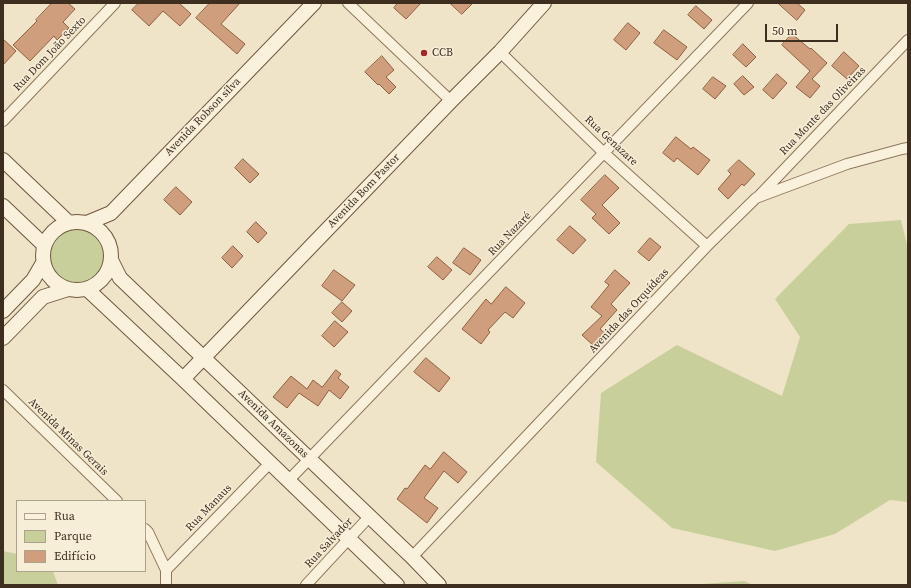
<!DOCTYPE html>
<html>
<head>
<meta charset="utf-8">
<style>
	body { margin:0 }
	#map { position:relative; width:911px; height:588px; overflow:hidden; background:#f0e4c8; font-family:"Source Serif 4",serif }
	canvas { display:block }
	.frame { position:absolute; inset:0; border:4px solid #3d2e20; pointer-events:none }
	.legend { position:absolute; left:16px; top:500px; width:130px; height:72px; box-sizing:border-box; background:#f7eed8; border:1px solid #ada18e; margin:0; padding:5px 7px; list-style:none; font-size:12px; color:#3d2e20 }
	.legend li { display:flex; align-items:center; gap:8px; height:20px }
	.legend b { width:20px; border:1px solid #ada18e }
	.scale { position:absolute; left:765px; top:24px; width:73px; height:18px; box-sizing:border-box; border:2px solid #3d2e20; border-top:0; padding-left:5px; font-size:12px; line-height:14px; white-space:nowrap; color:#3d2e20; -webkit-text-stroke:3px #f7eed8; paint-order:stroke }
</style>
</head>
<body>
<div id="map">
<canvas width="911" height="588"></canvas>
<div class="frame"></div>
<ul class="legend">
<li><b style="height:5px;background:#faf1dc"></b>Rua</li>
<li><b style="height:11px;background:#c9cf9b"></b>Parque</li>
<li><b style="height:11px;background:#cf9f7d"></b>Edifício</li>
</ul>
<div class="scale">50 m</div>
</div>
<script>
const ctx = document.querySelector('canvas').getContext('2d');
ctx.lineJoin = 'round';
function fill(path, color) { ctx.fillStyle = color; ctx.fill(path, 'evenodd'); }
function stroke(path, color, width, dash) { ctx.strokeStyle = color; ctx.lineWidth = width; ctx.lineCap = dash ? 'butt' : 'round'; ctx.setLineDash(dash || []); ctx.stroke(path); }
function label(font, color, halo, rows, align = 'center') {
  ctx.font = font + ' "Source Serif 4",serif'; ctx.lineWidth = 3; ctx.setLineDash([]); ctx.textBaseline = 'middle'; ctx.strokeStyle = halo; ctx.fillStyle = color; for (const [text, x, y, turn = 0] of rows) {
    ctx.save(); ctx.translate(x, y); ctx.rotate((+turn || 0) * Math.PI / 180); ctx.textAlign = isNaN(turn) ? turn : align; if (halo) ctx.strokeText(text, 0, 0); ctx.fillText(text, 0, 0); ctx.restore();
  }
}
fill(new Path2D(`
	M901,220L908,249V502L890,500L835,534L775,551L672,528L596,462L601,393L677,345L782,396L800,337L775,299L849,224Z
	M46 254a30 30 0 1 1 60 0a30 30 0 1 1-60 0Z
	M3,551L17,554V571H53L58,585H3Z
	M744,581L753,585H688Z`), '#c9cf9b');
const building = new Path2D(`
	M52,3H68L75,9L63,22L69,28L57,40L54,36L30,61L13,45L37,21L36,20Z
	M139,3H179L191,14L180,26L163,11L149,26L132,10Z
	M210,3H240L221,24L245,44L237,54L196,18Z
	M398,3H421L406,19L394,8Z
	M450,3H473L462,14Z
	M778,3H797L805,10L797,20Z
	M696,6L712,20L704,29L688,15Z
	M628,23L640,33L626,50L614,40Z
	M664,30L687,47L677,60L654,43Z
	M792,34L810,49L811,48L827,63L812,79L820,86L810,98L796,87L810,71L782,45Z
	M3,39L16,51L3,65Z
	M743,44L756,57L746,67L733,55Z
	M844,52L859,66L847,79L832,66Z
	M382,56L394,70L386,77L396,87L389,94L379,84L378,85L365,72Z
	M777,74L787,83L773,99L763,90Z
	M743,76L754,87L744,95L734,84Z
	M713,77L726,86L715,99L703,89Z
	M676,137L691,149L693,147L710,160L698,175L677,158L674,162L663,153Z
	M243,159L259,174L250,183L235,168Z
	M739,160L755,174L744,186L742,184L728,199L718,189L731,174L728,171Z
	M605,175L619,188L602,205L620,223L609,234L592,218L596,214L581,200Z
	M176,187L192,202L180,215L164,200Z
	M256,222L267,233L258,243L247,232Z
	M570,226L586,240L573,254L557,240Z
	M650,238L661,247L649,261L638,252Z
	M233,246L243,256L232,268L222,258Z
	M464,248L481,260L470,275L453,263Z
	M437,257L452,270L443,280L428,267Z
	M334,270L355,285L342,301L322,286Z
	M615,270L630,283L611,304L617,310L600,329L608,336L596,348L582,335L602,316L591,307L609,285L605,282Z
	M506,287L525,303L513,318L505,312L488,330L490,332L481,344L462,329L486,299L491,304Z
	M342,302L352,311L342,322L332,313Z
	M335,321L348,332L334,347L322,336Z
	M426,358L450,378L439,392L414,372Z
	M336,370L341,374L338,378L349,387L340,399L329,390L318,406L299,393L287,408L273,397L291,376L307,389L313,380L322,387Z
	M444,452L467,472L458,483L444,471L424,498L438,508L427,523L397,499L405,488L407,489L425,465L430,469Z`);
fill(building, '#cf9f7d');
stroke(building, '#8d5f41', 1);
const street = new Path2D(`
	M348,3L451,101
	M500,52L604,153L707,246
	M3,121L115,3
	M759,196L908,40
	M3,390L117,501
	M288,481L748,3
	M145,529L148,532L166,570V585
	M412,557L707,246L756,198L847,164L902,149L908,148
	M166,570L270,463
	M306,585L369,517`);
const secondary = new Path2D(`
	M3,160L68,222
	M3,206L44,245
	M43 256a34 34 0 1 1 68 0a34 34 0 1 1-68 0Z
	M87,223L111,213L314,3
	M111,260L120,278L412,557L439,585
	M87,289L183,379L397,585
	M3,311L33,280L43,263
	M3,338L43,297L68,289
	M183,379L451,101L500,52L544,3`);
stroke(street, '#8d765c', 12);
stroke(secondary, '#6f573f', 16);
stroke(street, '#faf1dc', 10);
stroke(secondary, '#faf1dc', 14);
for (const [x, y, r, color] of [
	[424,53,4,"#9e2a2b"]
]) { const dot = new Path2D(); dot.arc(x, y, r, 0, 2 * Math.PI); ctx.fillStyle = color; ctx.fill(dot); stroke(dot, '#f7eed8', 1.5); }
label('11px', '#3d2e20', '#f7eed8', [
	["CCB",432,53]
], 'left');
label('11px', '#3d2e20', '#f7eed8', [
	["Rua Dom João Sexto",50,54,-46],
	["Rua Monte das Oliveiras",823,111,-46],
	["Avenida Robson silva",203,117,-46],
	["Rua Genazare",611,141,43],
	["Avenida Bom Pastor",364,191,-46],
	["Rua Nazaré",510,234,-46],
	["Avenida das Orquídeas",629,311,-47],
	["Avenida Amazonas",273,424,44],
	["Avenida Minas Gerais",68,437,44],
	["Rua Manaus",209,508,-46],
	["Rua Salvador",329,543,-47]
]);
</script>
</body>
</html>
